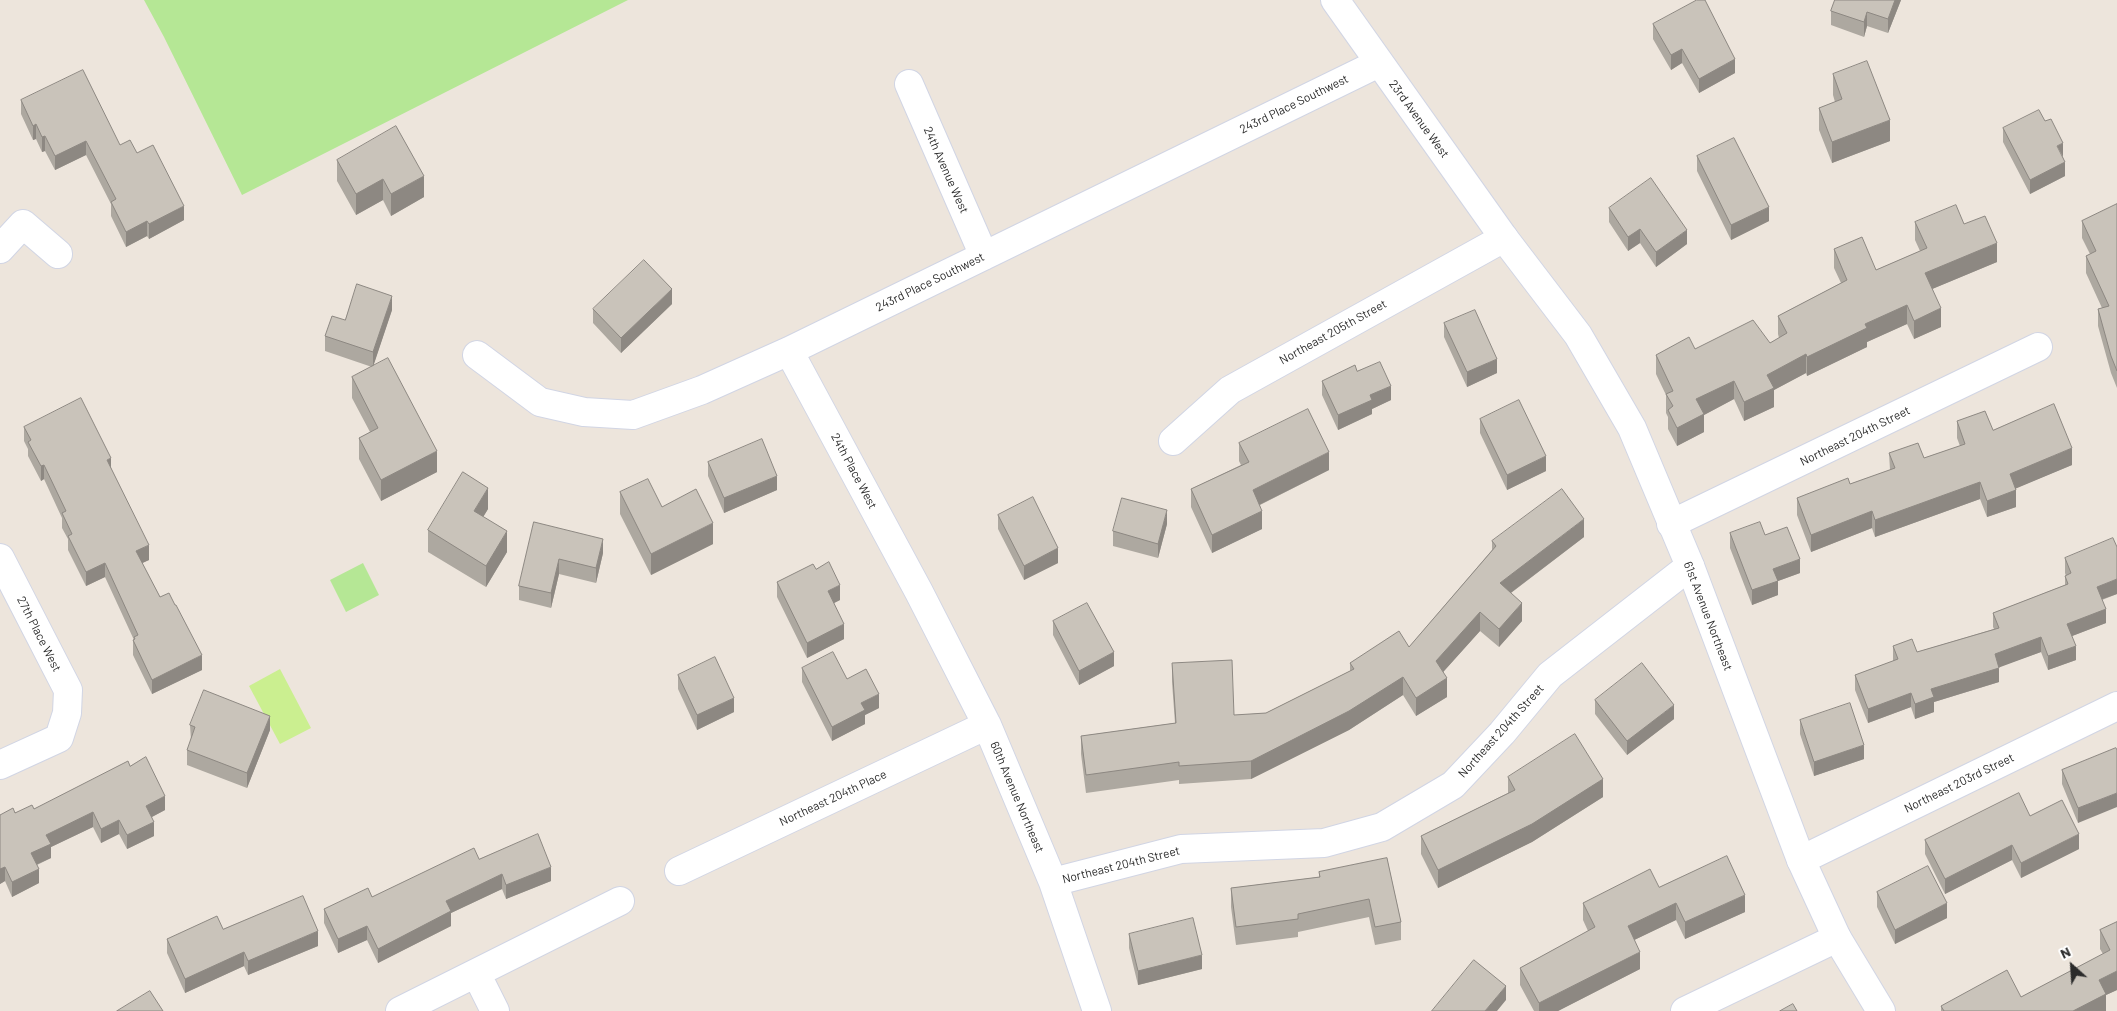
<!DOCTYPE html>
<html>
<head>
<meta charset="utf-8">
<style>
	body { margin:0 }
	#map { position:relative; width:2117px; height:1011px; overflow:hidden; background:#ede5dc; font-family:Barlow,sans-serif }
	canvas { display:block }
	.north { position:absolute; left:2047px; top:941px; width:50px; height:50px; -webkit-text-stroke:4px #fff; paint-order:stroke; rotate:334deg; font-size:14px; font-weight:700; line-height:20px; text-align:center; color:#2b2b2b }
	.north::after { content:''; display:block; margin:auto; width:18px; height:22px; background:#2b2b2b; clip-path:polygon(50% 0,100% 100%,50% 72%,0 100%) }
</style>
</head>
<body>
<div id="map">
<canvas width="2117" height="1011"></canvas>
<div class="north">N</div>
</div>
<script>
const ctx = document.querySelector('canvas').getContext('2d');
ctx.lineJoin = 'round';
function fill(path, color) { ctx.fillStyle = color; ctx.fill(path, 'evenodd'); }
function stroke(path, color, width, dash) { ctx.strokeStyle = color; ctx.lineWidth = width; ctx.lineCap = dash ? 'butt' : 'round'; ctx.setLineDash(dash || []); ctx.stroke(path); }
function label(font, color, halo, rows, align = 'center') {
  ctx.font = font + ' Barlow,sans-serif'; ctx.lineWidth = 4.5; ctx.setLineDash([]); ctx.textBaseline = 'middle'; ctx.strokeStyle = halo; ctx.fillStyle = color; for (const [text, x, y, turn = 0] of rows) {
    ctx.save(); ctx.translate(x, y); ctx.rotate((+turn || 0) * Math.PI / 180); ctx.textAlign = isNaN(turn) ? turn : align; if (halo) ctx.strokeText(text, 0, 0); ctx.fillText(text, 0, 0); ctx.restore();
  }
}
fill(new Path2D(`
	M144,0H628L242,195L164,37Z
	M363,563L379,595L346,612L330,580Z`), '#b5e795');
fill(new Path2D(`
	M280,669L311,728L280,744L249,686Z`), '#cbef90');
const minor = new Path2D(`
	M909,84L984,256
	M0,249L23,224L58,254
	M789,351L919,592L987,725L1053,882L1097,1011
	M477,355L540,402L584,412L633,415L702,390L789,351L1379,63
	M1173,441L1230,390L1504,238
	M1671,524L2038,347
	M0,558L68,690L67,713L59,738L0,765
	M1801,860L2117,706
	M679,871L987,725
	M1053,882L1181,849L1324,843L1382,827L1453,785L1502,733L1550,675L1690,566
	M476,973L495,1011
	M400,1011L620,901
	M1685,1011L1837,938`);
const tertiary = new Path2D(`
	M1335,0L1504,238L1578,335L1632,428L1690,566L1801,860L1837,938L1881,1011`);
stroke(minor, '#d1d5e4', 30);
stroke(tertiary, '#d1d5e4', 30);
stroke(minor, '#fff', 28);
stroke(tertiary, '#fff', 28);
fill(new Path2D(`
	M1835,0H1901L1888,33L1867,26L1864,37L1831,25V11Z
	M1653,24L1735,73L1699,93L1682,63L1671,70L1653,39Z
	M1833,74L1890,141L1832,163L1819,130V108L1835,102L1833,95Z
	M21,100L137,153L184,220L149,239L147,236L126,247L111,216V204L86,155L55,170L45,151L42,152L36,139L33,140L21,114Z
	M2003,128L2063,157L2065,176L2030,194L2003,142Z
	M1697,156L1769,221L1731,240L1697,171Z
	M337,160L424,197L391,216L383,200L356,215L337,181Z
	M2117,204V388L2111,373L2098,326V309L2102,308L2086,273V256L2090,254L2082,238V221Z
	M1609,208L1687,244L1656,267L1640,243L1628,251L1609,222Z
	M1915,222L1964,224L1997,262L1932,289L1941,327L1914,339L1907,324L1867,342V347L1807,376L1806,373L1774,390V407L1744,421L1734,399L1704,415V432L1677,446L1668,429V417L1666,413V395L1656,374V355L1695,349L1770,343L1779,338L1778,334V316L1841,283L1834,268V249L1876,270L1920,251L1915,240Z
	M672,304L621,353L593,323V309Z
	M392,310L373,366L437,472L381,501L359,459V438L370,432L352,398V377L372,367L325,351V336L345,320Z
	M1444,323L1497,373L1467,387L1444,337Z
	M1357,371L1391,400L1372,409V414L1338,430L1322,395V381Z
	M1480,419L1546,471L1507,490L1480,433Z
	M1957,421L1993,430L2072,465L2016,488V507L1987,517L1980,499L1875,537L1872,528L1811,552L1797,515V498L1850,484L1890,470L1889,453L1924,458L1960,446L1957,438Z
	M24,427L111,468L149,560L142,563L160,597L202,670L152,694L133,655V640H134L105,577L86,586L68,550V539L62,528V518L44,479L41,481L28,456V449L24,441Z
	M1239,443L1329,470L1260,505L1262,529L1212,553L1191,507V489L1241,465L1239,461Z
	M708,462L777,490L724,513L708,476Z
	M620,492L662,507L713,544L651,575L620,514Z
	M488,509L483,517L507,552L486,587L428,552V530Z
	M998,515L1058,563L1024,580L998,529Z
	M534,522L603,553L596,583L559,574L551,608L519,600V586Z
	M1167,524L1158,558L1113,546V531Z
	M1730,533L1765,535L1800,573L1778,581V595L1752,605L1730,548Z
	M1584,537L1511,593L1522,621L1499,647L1480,631L1443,672L1447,697L1416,716L1403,695L1349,730L1251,779L1179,784V780L1086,793L1081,754V736L1175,723L1172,682V663L1234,715L1266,713L1350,671V663L1409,647L1492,550V541Z
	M2065,558L2117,594L2102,600L2106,623L2072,636L2076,660L2048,670L2041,652L1998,667L1999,682L1934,702V712L1915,719L1911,707L1868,723L1855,690V675L1893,661V646L1917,652L1994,629L1993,627V613L2065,585V576H2066L2065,573Z
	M816,569L840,600L834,603L844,639L807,658L777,597V582Z
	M1053,621L1114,666L1079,685L1053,635Z
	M802,668L847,679L879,708L865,715V724L832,741L802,682Z
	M678,675L734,712L697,730L678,689Z
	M1595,700L1674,719L1627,755L1595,714Z
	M1800,720L1864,759L1814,776L1800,734Z
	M190,725L270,730L247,788L187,765V750L191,740Z
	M2116,748L2078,823L2062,784V770Z
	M130,766L165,810L152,817L154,836L127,849L119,834L101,843L93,827L51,847V858L37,865L39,883L12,897L5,881L0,884V815L34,809Z
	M1508,777L1603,797L1532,842L1438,888L1421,854V836L1508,793Z
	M2030,816L2079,849L2021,878L2012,860L1945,894L1925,854V840Z
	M1387,858L1401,922V940L1375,945L1369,917L1298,932V937L1236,945L1231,907V888L1319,877V872Z
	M479,859L551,881L506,899L502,889L451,913V926L378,963L367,940L338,953L324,923V909L372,897Z
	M1659,887L1745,912L1685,939L1676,920L1634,940L1640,969L1558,1011H1534L1520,985V968L1588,931L1583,920V903Z
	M1877,892L1947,918L1895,944L1877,907Z
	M2117,922V990L2106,995V1011H1941V1006L2021,997L2103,954L2100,949V930Z
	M223,929L318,946L248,975L244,966L185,993L167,953V939Z
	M1129,934L1202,969L1138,985L1129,948Z`), '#ada8a0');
fill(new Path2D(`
	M1895,0H1901L1888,33V19Z
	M1867,12V26L1864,37V22Z
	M1682,49V63L1671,70V55Z
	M1735,59V73L1699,93V79Z
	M1890,120V141L1832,163V142Z
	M36,124V139L33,140V126Z
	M45,136V151L42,152V137Z
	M86,141V155L55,170V156Z
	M2063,143V157L2057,146Z
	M2065,162V176L2030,194V180Z
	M424,176V197L391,216V194Z
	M383,179V200L356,215V194Z
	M184,206V220L149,239V224Z
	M1769,207V221L1731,240V225Z
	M147,221V236L126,247V232Z
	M1640,229V243L1628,251V237Z
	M1687,230V244L1656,267V252Z
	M1997,243V262L1925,292V273Z
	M672,289V304L621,353V338Z
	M392,296V310L373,367V352Z
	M1907,305V324L1867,342V347L1807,376V357L1865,324Z
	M1941,308V327L1914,339V321Z
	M1806,354V373L1774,390V407L1744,421V402L1767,375Z
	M1497,359V373L1467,387V372Z
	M1734,381V399L1704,415V432L1677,446V428L1696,399Z
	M1391,386V400L1372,409V414L1338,430V415L1370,395Z
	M2072,448V465L2010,491V474Z
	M437,451V472L381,501V480Z
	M1329,452V470L1253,508V490Z
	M1546,456V471L1507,490V475Z
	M111,458V472L107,460Z
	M44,465V479L41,481V466Z
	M777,476V490L724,513V498Z
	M1980,482V499L1875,537V520Z
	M488,488V509L474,532V511Z
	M2016,490V507L1987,517V501Z
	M1167,510V524L1158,558V544Z
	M1262,511V529L1212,553V535Z
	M1872,511V528L1811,552V535Z
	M1584,519V537L1500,601V583Z
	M713,523V544L651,575V554Z
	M507,531V552L486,587V566Z
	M603,539V553L596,583V568Z
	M149,545V560L136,566V551Z
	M1058,548V563L1024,580V566Z
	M559,559V574L551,608V593Z
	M1800,559V573L1778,581V595L1752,605V590L1773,569Z
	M105,563V577L86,586V572Z
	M2117,579V594L2097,601V587Z
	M840,585V600L828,606V591Z
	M1522,603V621L1499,647V629Z
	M2106,609V623L2067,638V624Z
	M1480,612V631L1436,680V661Z
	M844,624V639L807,658V643Z
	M2041,637V652L1995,669V654Z
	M2076,646V660L2048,670V656Z
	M1114,652V666L1079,685V671Z
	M202,655V670L152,694V680Z
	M1999,668V682L1934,702V712L1915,719V704L1931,689Z
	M1403,677V695L1349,730L1251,779V761Z
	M1447,678V697L1416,716V698Z
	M1911,693V707L1868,723V709Z
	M879,694V708L865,715V724L832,741V727L861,703Z
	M734,698V712L697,730V715Z
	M1674,705V719L1627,755V741Z
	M270,716V730L247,788V773Z
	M1864,745V759L1814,776V762Z
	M1603,779V797L1532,842L1438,888V870Z
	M2117,793V807L2078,823V808Z
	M165,796V810L146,820V806Z
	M93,812V827L51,847V858L31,867V853L46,835Z
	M119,820V834L101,843V829Z
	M154,822V836L127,849V835Z
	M2079,834V849L2021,878V863Z
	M2012,845V860L1945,894V879Z
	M5,867V881L0,884V869Z
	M551,867V881L506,899V885Z
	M39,869V883L12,897V882Z
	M502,874V889L451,913V926L378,963V949L446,901Z
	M1745,895V912L1685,939V922Z
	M1676,903V920L1628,943V926Z
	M1947,903V918L1895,944V930Z
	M367,926V940L338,953V939Z
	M318,931V946L248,975V961Z
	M244,952V966L185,993V979Z
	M1640,952V969L1558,1011H1539V1003Z
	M1202,955V969L1138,985V971Z
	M2117,971V990L2106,995V1011H2073L2099,980Z
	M1506,986V1000L1497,1011H1485Z`), '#8d8882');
const building = new Path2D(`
	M1697,0H1705L1735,59L1699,79L1682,49L1671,55L1653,24Z
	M1835,0H1895L1888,19L1867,12L1864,22L1831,11Z
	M1867,61L1890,120L1832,142L1819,108L1842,99L1833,74Z
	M83,70L120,145L130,140L137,153L153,145L184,206L149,224L147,221L126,232L111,202L116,199L86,141L55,156L45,136L42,137L36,124L33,126L21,100Z
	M2039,110L2045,121L2051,119L2063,143L2057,146L2065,162L2030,180L2003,128Z
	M396,126L424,176L391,194L383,179L356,194L337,160Z
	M1734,138L1769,207L1731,225L1697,156Z
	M1651,178L1687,230L1656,252L1640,229L1628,237L1609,208Z
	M2117,204V371L2111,356L2098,309L2109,306L2086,256L2096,251L2082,221Z
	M1956,205L1964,224L1985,216L1997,243L1925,273L1941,308L1914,321L1907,305L1865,324L1867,328L1807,357L1806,354L1767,375L1774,388L1744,402L1734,381L1696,399L1704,414L1677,428L1668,410L1673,406L1666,394L1673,391L1656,355L1689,337L1695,349L1753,320L1770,343L1787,333L1778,316L1847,280L1834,249L1862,237L1876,270L1927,248L1915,222Z
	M644,260L672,289L621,338L593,309Z
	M357,284L392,296L373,352L325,336L332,316L345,320Z
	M1475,310L1497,359L1467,372L1444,323Z
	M388,358L437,451L381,480L359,438L378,428L352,377Z
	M1380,362L1391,386L1370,395L1372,400L1338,415L1322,381L1355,365L1357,371Z
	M81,398L111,458L107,460L149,545L136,551L160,597L169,593L175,605H176L202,655L152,680L133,640L135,639L134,637L138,635L105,563L86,572L68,536L72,534L62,513L66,511L44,465L41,466L28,442L31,440L24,427Z
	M1519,400L1546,456L1507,475L1480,419Z
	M2054,404L2072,448L2010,474L2016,490L1987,501L1980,482L1875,520L1872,511L1811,535L1797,498L1848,478L1850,484L1895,468L1889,453L1918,443L1924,458L1965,444L1957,421L1985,411L1993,430Z
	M1308,409L1329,452L1253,490L1262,511L1212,535L1191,489L1249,462L1239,443Z
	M762,439L777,476L724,498L708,462Z
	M463,472L488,488L474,511L507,531L486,566L428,530Z
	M648,479L662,507L696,489L713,523L651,554L620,492Z
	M1562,489L1584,519L1500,583L1522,603L1499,629L1480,612L1436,661L1447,678L1416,698L1403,677L1349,711L1251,761L1179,766V762L1086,775L1081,736L1176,723L1172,663L1232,660L1234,715L1266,713L1354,669L1350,663L1399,631L1409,647L1496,546L1492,541Z
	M1033,497L1058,548L1024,566L998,515Z
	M1122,498L1167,510L1158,544L1113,531Z
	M534,522L603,539L596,568L559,559L551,593L519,586Z
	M1760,522L1765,535L1787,527L1800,559L1773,569L1778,581L1752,590L1730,533Z
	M2113,538L2117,547V579L2097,587L2106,609L2067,624L2076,646L2048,656L2041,637L1995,654L1999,668L1931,689L1934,697L1915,704L1911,693L1868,709L1855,675L1898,659L1893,646L1912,639L1917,652L1999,628L1993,613L2068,584L2065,576L2071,573L2065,558Z
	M829,562L840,585L828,591L844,624L807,643L777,582L813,564L816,569Z
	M1087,603L1114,652L1079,671L1053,621Z
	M833,652L847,679L866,669L879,694L861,703L865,710L832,727L802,668Z
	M715,657L734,698L697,715L678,675Z
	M1642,663L1674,705L1627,741L1595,700Z
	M204,690L270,716L247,773L187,750L195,727L190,725Z
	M1850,703L1864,745L1814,762L1800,720Z
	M1575,734L1603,779L1532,824L1438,870L1421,836L1515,790L1508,777Z
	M2116,748L2117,750V793L2078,808L2062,770Z
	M146,757L165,796L146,806L154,822L127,835L119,820L101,829L93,812L46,835L51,844L31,853L39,869L12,882L5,867L0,869V815L13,808L15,813L32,805L34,809L128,761L130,766Z
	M2019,793L2030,816L2062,800L2079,834L2021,863L2012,845L1945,879L1925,840Z
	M538,834L551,867L506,885L502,874L446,901L451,911L378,949L367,926L338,939L324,909L368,888L372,897L474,848L479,859Z
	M1727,856L1745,895L1685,922L1676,903L1628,926L1640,952L1539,1003L1520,968L1595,927L1583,903L1650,869L1659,887Z
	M1387,858L1401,922L1375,927L1369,899L1298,914V919L1236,927L1231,888L1320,877L1319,872Z
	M1928,866L1947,903L1895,930L1877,892Z
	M303,896L318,931L248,961L244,952L185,979L167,939L217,916L223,929Z
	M1193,918L1202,955L1138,971L1129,934Z
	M2117,922V971L2099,980L2106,994L2073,1011H1944L1941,1006L2007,970L2021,997L2110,950L2100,930Z
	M1474,960L1506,986L1485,1011H1432Z
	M150,991L163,1011H117Z
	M1793,1004L1797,1011H1780Z`);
fill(building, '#c9c3ba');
stroke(building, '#8d8882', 1);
label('12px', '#2b2b2b', '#fff', [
	["243rd Place Southwest",1294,104,-26],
	["23rd Avenue West",1419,119,54],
	["24th Avenue West",946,170,66],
	["243rd Place Southwest",930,282,-26],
	["Northeast 205th Street",1333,332,-29],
	["Northeast 204th Street",1855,436,-26],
	["24th Place West",854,471,62],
	["61st Avenue Northeast",1708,616,69],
	["27th Place West",39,634,63],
	["Northeast 204th Street",1501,731,-48],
	["Northeast 203rd Street",1959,783,-26],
	["60th Avenue Northeast",1017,797,67],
	["Northeast 204th Place",833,798,-25],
	["Northeast 204th Street",1121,865,-14]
]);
</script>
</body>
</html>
